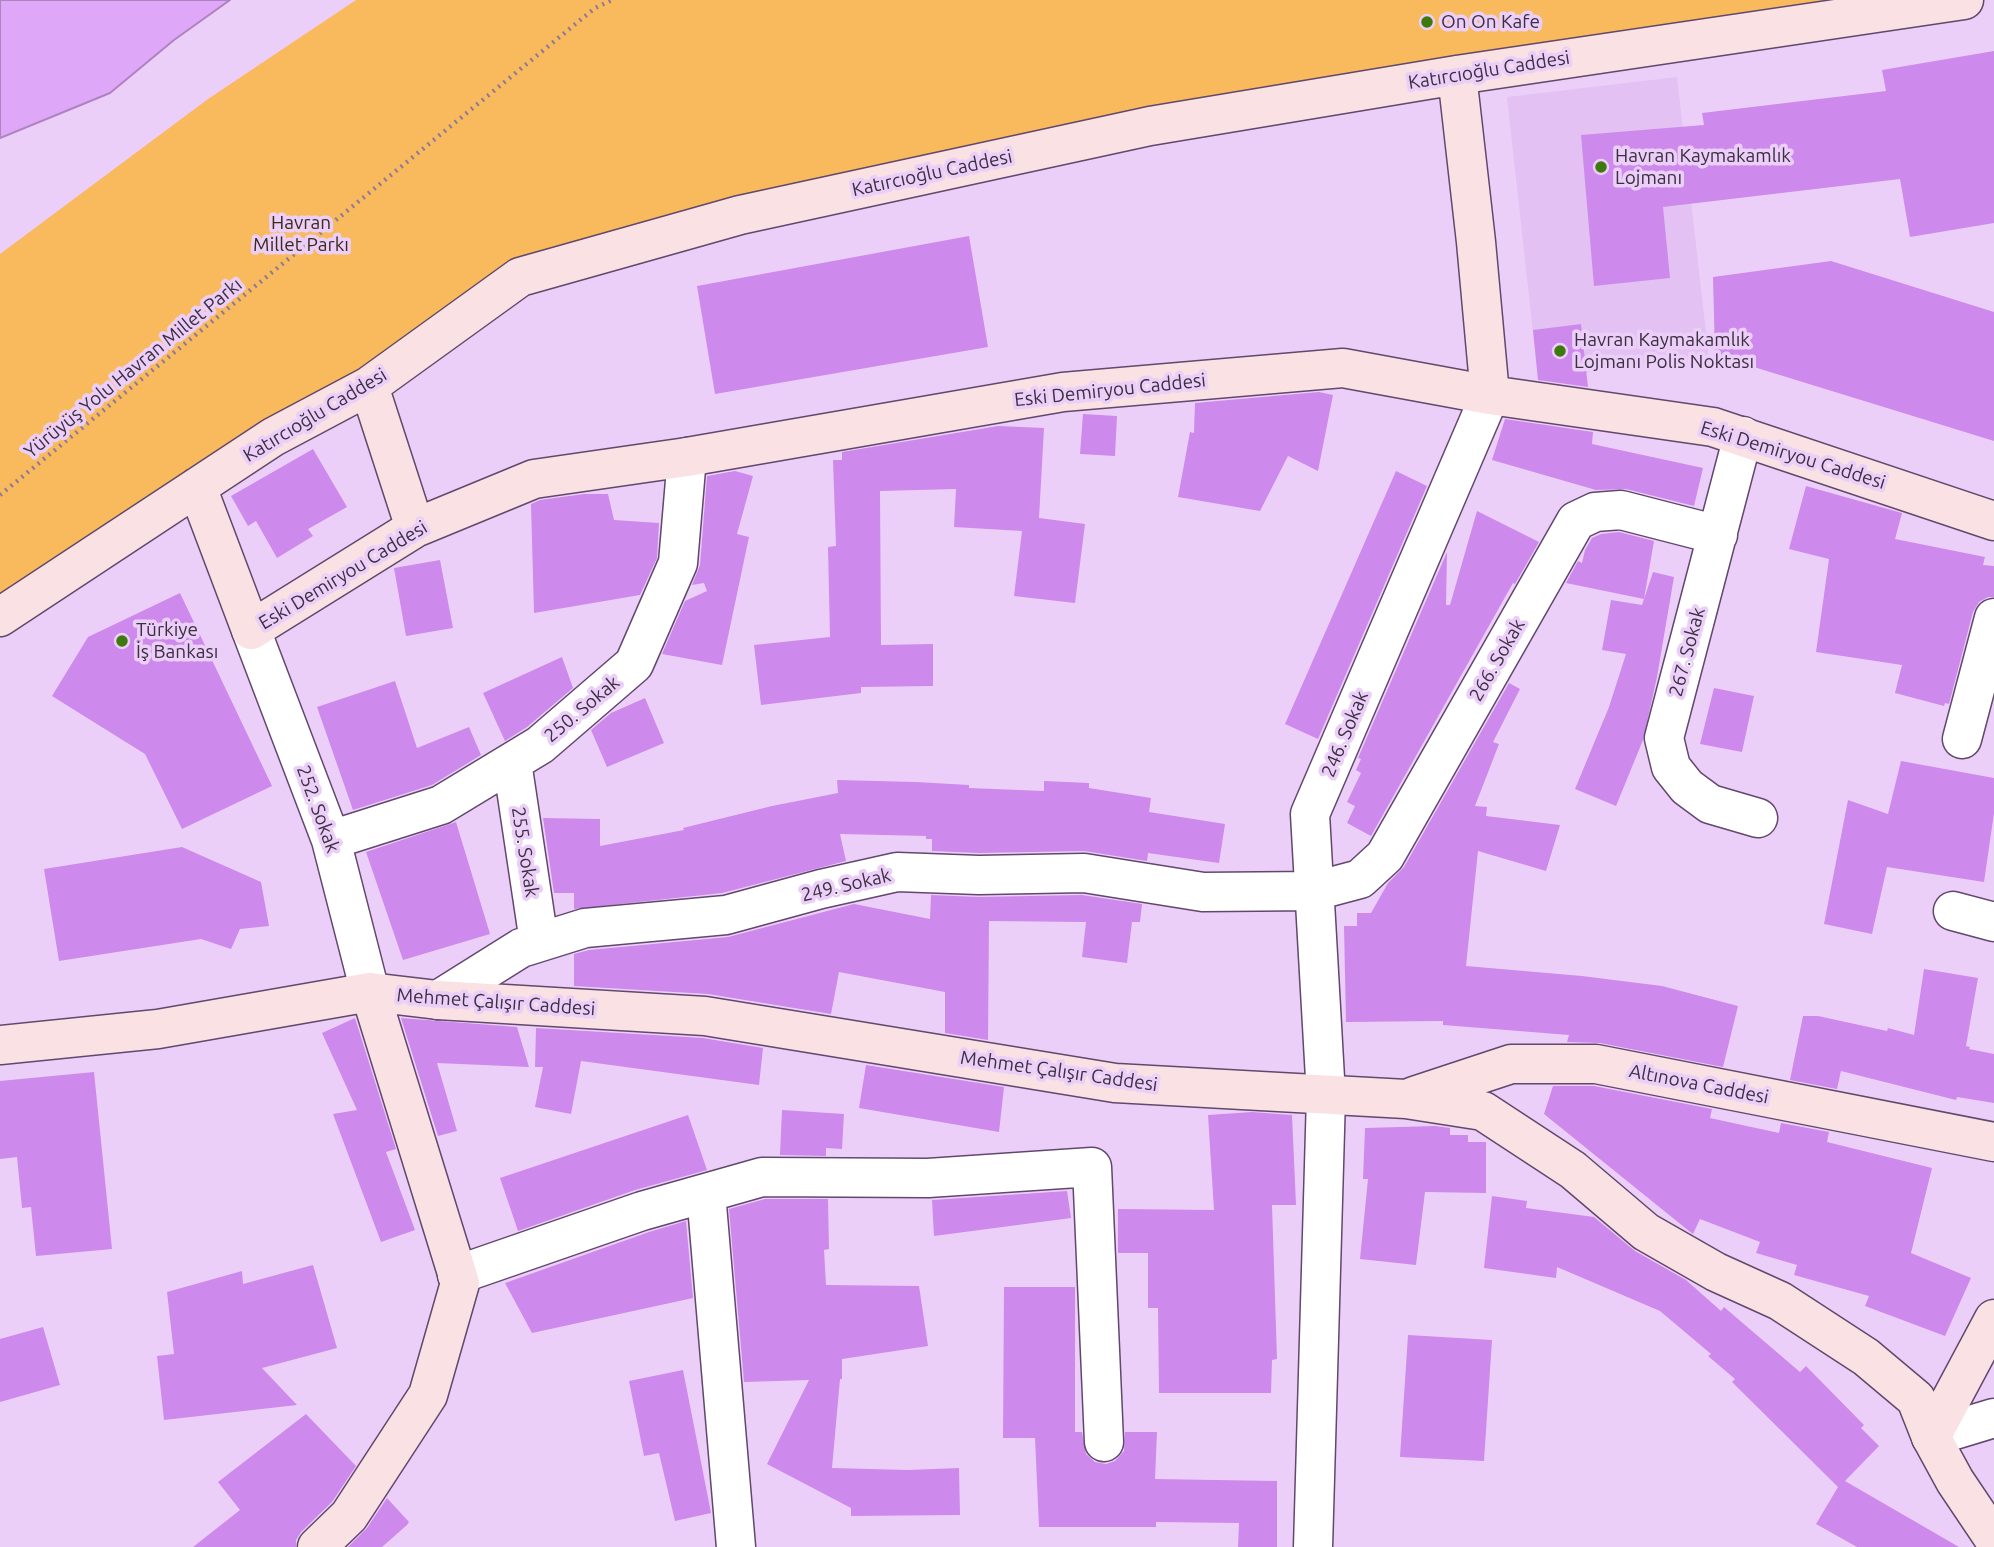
<!DOCTYPE html>
<html>
<head>
<meta charset="utf-8">
<style>
	body { margin:0 }
	canvas { display:block; background:#eccff9 }
</style>
</head>
<body>
<canvas width="1994" height="1547"></canvas>
<script>
const ctx = document.querySelector('canvas').getContext('2d');
ctx.lineJoin = 'round';
function fill(path, color) { ctx.fillStyle = color; ctx.fill(path, 'evenodd'); }
function stroke(path, color, width, dash) { ctx.strokeStyle = color; ctx.lineWidth = width; ctx.lineCap = dash ? 'butt' : 'round'; ctx.setLineDash(dash || []); ctx.stroke(path); }
function label(font, color, halo, rows, align = 'center') {
  ctx.font = font + ' Ubuntu,sans-serif'; ctx.lineWidth = 7; ctx.setLineDash([]); ctx.textBaseline = 'middle'; ctx.strokeStyle = halo; ctx.fillStyle = color; for (const [text, x, y, turn = 0] of rows) {
    ctx.save(); ctx.translate(x, y); ctx.rotate((+turn || 0) * Math.PI / 180); ctx.textAlign = isNaN(turn) ? turn : align; if (halo) ctx.strokeText(text, 0, 0); ctx.fillText(text, 0, 0); ctx.restore();
  }
}
fill(new Path2D(`
	M1677,77L1709,359L1538,378L1507,97Z`), '#e3c1f2');
fill(new Path2D(`
	M356,0H1964L1457,75L520,277L0,617V254L208,99Z`), '#f9ba5e');
const water = new Path2D(`
	M0,0H230L174,40L110,93L0,138Z`);
fill(water, '#dea7f7');
stroke(water, '#ad83c0', 2);
fill(new Path2D(`
	M1994,51V223L1910,237L1900,179L1663,207L1670,278L1594,286L1581,135L1704,125L1702,113L1886,91L1882,70Z
	M969,236L988,347L715,394L697,286Z
	M1831,261L1994,312V441L1715,355L1713,277Z
	M1581,324L1588,387L1538,380L1533,330Z
	M1319,392L1333,395L1318,471L1288,456L1260,511L1178,497L1190,432L1194,433L1195,403Z
	M1083,414L1117,416L1115,456L1080,454Z
	M1505,419L1593,432L1592,444L1703,468L1694,506L1626,489L1596,490L1492,460Z
	M998,426L1044,428L1039,518L1085,524L1075,603L1014,596L1022,531L954,527L956,489L880,491L881,645L933,644V686L861,687V693L761,705L754,645L830,637L828,547L836,546L833,460H842V452Z
	M313,449L347,507L308,529L313,536L277,558L256,521L248,526L231,496Z
	M735,471L753,476L737,534L749,537L722,665L662,654L685,601L707,591L704,583L692,585L700,565L707,476Z
	M1396,471L1427,486L1318,739L1285,724Z
	M1806,486L1902,513L1895,539L1985,557L1983,565L1994,566V597H1988L1979,602L1973,612L1949,704L1945,703L1944,706L1895,693L1902,665L1816,652L1829,559L1789,549Z
	M584,494H608L614,520L659,523L657,558L640,595L534,613L531,504L540,500Z
	M1477,511L1539,542L1515,584L1513,583L1371,836L1347,823L1355,806L1347,802L1361,773L1356,770L1361,759L1358,758L1447,552L1446,605H1450Z
	M1619,532L1654,541L1644,599L1566,583L1578,561L1582,563L1585,550L1592,538L1601,534Z
	M440,560L453,628L406,636L394,568Z
	M1653,572L1674,577L1657,677L1643,740L1616,806L1575,789L1609,707L1626,654L1602,650L1611,600L1642,605Z
	M180,593L272,786L182,829L145,754L52,696L88,637Z
	M562,657L573,688L527,727L505,741L483,693Z
	M395,681L417,748L469,727L481,755L432,785L353,810L317,707Z
	M1509,683L1520,689L1493,742L1499,744L1475,806L1487,807L1486,816L1560,825L1546,871L1478,851L1466,966L1582,976L1662,986L1738,1006L1723,1067L1600,1043L1567,1042L1569,1035L1443,1025V1021L1346,1022L1344,926H1357V913H1371L1388,883L1404,867Z
	M1714,688L1754,696L1742,752L1700,744Z
	M645,698L664,743L607,767L591,730L611,713Z
	M1901,761L1994,778V813L1984,882L1887,867L1872,934L1824,924L1848,800L1888,814Z
	M837,780L916,782L969,785V788L1044,791V781L1089,783V788L1151,798L1149,812L1225,824L1219,863L1148,853L1147,861L1084,851L979,853L932,851V839H926V836L840,834L846,861L722,893L574,909V893H554L543,818L600,819V846L684,830L683,828L772,806L838,793Z
	M456,822L490,934L403,960L366,852Z
	M182,847L261,882L269,926L240,929L231,949L201,939L59,961L44,869Z
	M931,895L979,897L1082,895L1142,904L1140,922H1132L1127,963L1082,957L1086,922L989,921L988,1040L945,1033V992L839,972L831,1014L708,994L574,986V954L589,950L728,937L854,904L930,919Z
	M1924,969L1978,978L1966,1046L1970,1047L1969,1049L1994,1054V1103L1957,1097L1956,1100L1841,1071L1837,1089L1790,1080L1803,1016H1818L1887,1031L1888,1028L1914,1035Z
	M355,1018L396,1149L386,1152L415,1230L381,1242L333,1114L357,1110L322,1033Z
	M401,1018L517,1027L529,1067L437,1063L457,1131L438,1136Z
	M536,1028L703,1038L763,1048L759,1085L581,1061L571,1114L535,1107L543,1067H535Z
	M866,1065L1004,1087L999,1132L859,1108Z
	M94,1072L112,1249L36,1256L31,1207L22,1208L17,1157L0,1159V1081Z
	M1553,1086H1594L1712,1109L1710,1118L1779,1133L1781,1123L1829,1132L1827,1142L1932,1168L1911,1253L1971,1278L1945,1336L1865,1306L1869,1296L1794,1275L1797,1265L1756,1253L1760,1242L1700,1219L1693,1234L1689,1231L1544,1114Z
	M782,1110L844,1114L842,1149L826,1148V1156L780,1155Z
	M1252,1112L1292,1115L1296,1205H1272L1277,1359L1272,1360L1271,1393H1159L1158,1308H1148V1253H1118V1209L1214,1210L1208,1115Z
	M688,1115L707,1170L635,1190L518,1231L500,1178Z
	M1435,1126L1450,1128V1135H1468V1142H1486V1193L1425,1192L1416,1265L1360,1259L1368,1179H1363L1365,1128Z
	M1067,1191L1071,1218L934,1236L932,1200Z
	M1492,1196L1527,1201L1526,1208L1594,1217L1635,1251L1686,1280L1721,1311L1724,1307L1800,1372L1806,1366L1864,1425L1861,1428L1879,1446L1845,1481L1959,1547H1857L1816,1524L1838,1487L1732,1382L1735,1379L1708,1356L1711,1354L1660,1311L1557,1267L1556,1278L1484,1268Z
	M765,1199H828L829,1249L824,1250L826,1285L919,1286L928,1346L842,1359V1379H840L832,1468L908,1470L959,1468L960,1515L851,1516V1508L767,1464L809,1380L744,1382L729,1209Z
	M686,1221L693,1298L532,1333L505,1283L649,1232Z
	M313,1265L337,1348L262,1368L297,1405L164,1420L157,1356L174,1354L167,1292L242,1271L243,1284Z
	M1004,1287H1075V1432H1082L1086,1454L1095,1462L1106,1464L1115,1461L1124,1451L1125,1432H1157L1155,1479L1277,1481V1547H1238L1239,1523L1156,1522V1527H1039L1035,1438H1003Z
	M43,1327L60,1385L0,1402V1339Z
	M1408,1335L1492,1340L1484,1461L1400,1457Z
	M683,1370L711,1513L675,1521L659,1453L644,1456L629,1381Z
	M306,1414L356,1466L332,1502L301,1532L296,1540V1547H193L240,1510L218,1482Z
	M387,1498L409,1522L407,1525L382,1547H348L367,1528Z`), '#ce89ec');
const street = new Path2D(`
	M1743,436L1664,738L1671,767L1687,787L1710,804L1758,818
	M251,630L331,840L370,992
	M1962,739L1994,618
	M512,762L539,942
	M331,840L441,805L540,745L634,664L678,563L687,457
	M1953,911L1994,922
	M438,1000L521,948L585,928L726,915L821,889L897,872L979,875L1084,873L1203,892L1315,891L1360,879L1385,856L1576,521L1595,512L1621,510L1718,535
	M706,1193L736,1547
	M457,1275L642,1211L762,1177L928,1178L1092,1167L1104,1442
	M1931,1437L1994,1418
	M1313,1547L1326,1096L1310,814L1490,395`);
const secondary = new Path2D(`
	M1457,75L1476,242L1490,395
	M369,386L415,528
	M197,487L251,630L415,528L534,479L687,457L1063,392L1343,368L1490,395L1713,427L1994,521
	M0,617L273,437L369,386L520,277L740,215L1150,126L1457,75L1964,0
	M0,1045L158,1029L370,992L438,1000L705,1016L1115,1083L1406,1099L1483,1111L1573,1170L1646,1232L1716,1272L1780,1301L1866,1357L1916,1399L1931,1437L1955,1481L1994,1539
	M1414,1096L1511,1064H1596L1994,1142
	M1931,1437L1994,1319
	M317,1547L349,1516L428,1395L460,1283L370,992`);
stroke(street, '#61486c', 41);
stroke(secondary, '#61486c', 41);
stroke(new Path2D(`
	M0,495L595,8L612,0`), '#8e7a96', 4.5, [2, 5]);
stroke(street, '#fff', 38);
stroke(secondary, '#fae1e3', 38);
for (const [x, y, r, color] of [
	[1427,22,7,"#3f790e"],
	[1601,167,7,"#3f790e"],
	[1560,351,7,"#3f790e"],
	[122,641,7,"#3f790e"]
]) { const dot = new Path2D(); dot.arc(x, y, r, 0, 2 * Math.PI); ctx.fillStyle = color; ctx.fill(dot); stroke(dot, '#eccff9', 2.5); }
label('19px', '#3b2f40', '#eccff9', [
	["On On Kafe",1441,22],
	["Havran Kaymakamlık",1615,156],
	["Lojmanı",1615,178],
	["Havran Kaymakamlık",1574,340],
	["Lojmanı Polis Noktası",1574,362],
	["Türkiye",136,630],
	["İş Bankası",136,652]
], 'left');
label('19px', '#3b2f40', '#eccff9', [
	["Katırcıoğlu Caddesi",1489,70,-9],
	["Katırcıoğlu Caddesi",932,173,-12],
	["Yürüyüş Yolu Havran Millet Parkı",133,368,-39],
	["Eski Demiryou Caddesi",1110,390,-6],
	["Katırcıoğlu Caddesi",315,415,-31],
	["Eski Demiryou Caddesi",1793,455,17],
	["Eski Demiryou Caddesi",343,575,-31],
	["267. Sokak",1687,652,-75],
	["266. Sokak",1497,660,-60],
	["250. Sokak",582,709,-40],
	["246. Sokak",1345,734,-67],
	["252. Sokak",318,809,70],
	["255. Sokak",525,852,81],
	["249. Sokak",846,885,-13],
	["Mehmet Çalışır Caddesi",496,1002,4],
	["Mehmet Çalışır Caddesi",1059,1071,8],
	["Altınova Caddesi",1699,1084,11]
]);
label('19px', '#392b18', '#eccff9', [
	["Havran",301,223],
	["Millet Parkı",301,245]
]);
</script>
</body>
</html>
